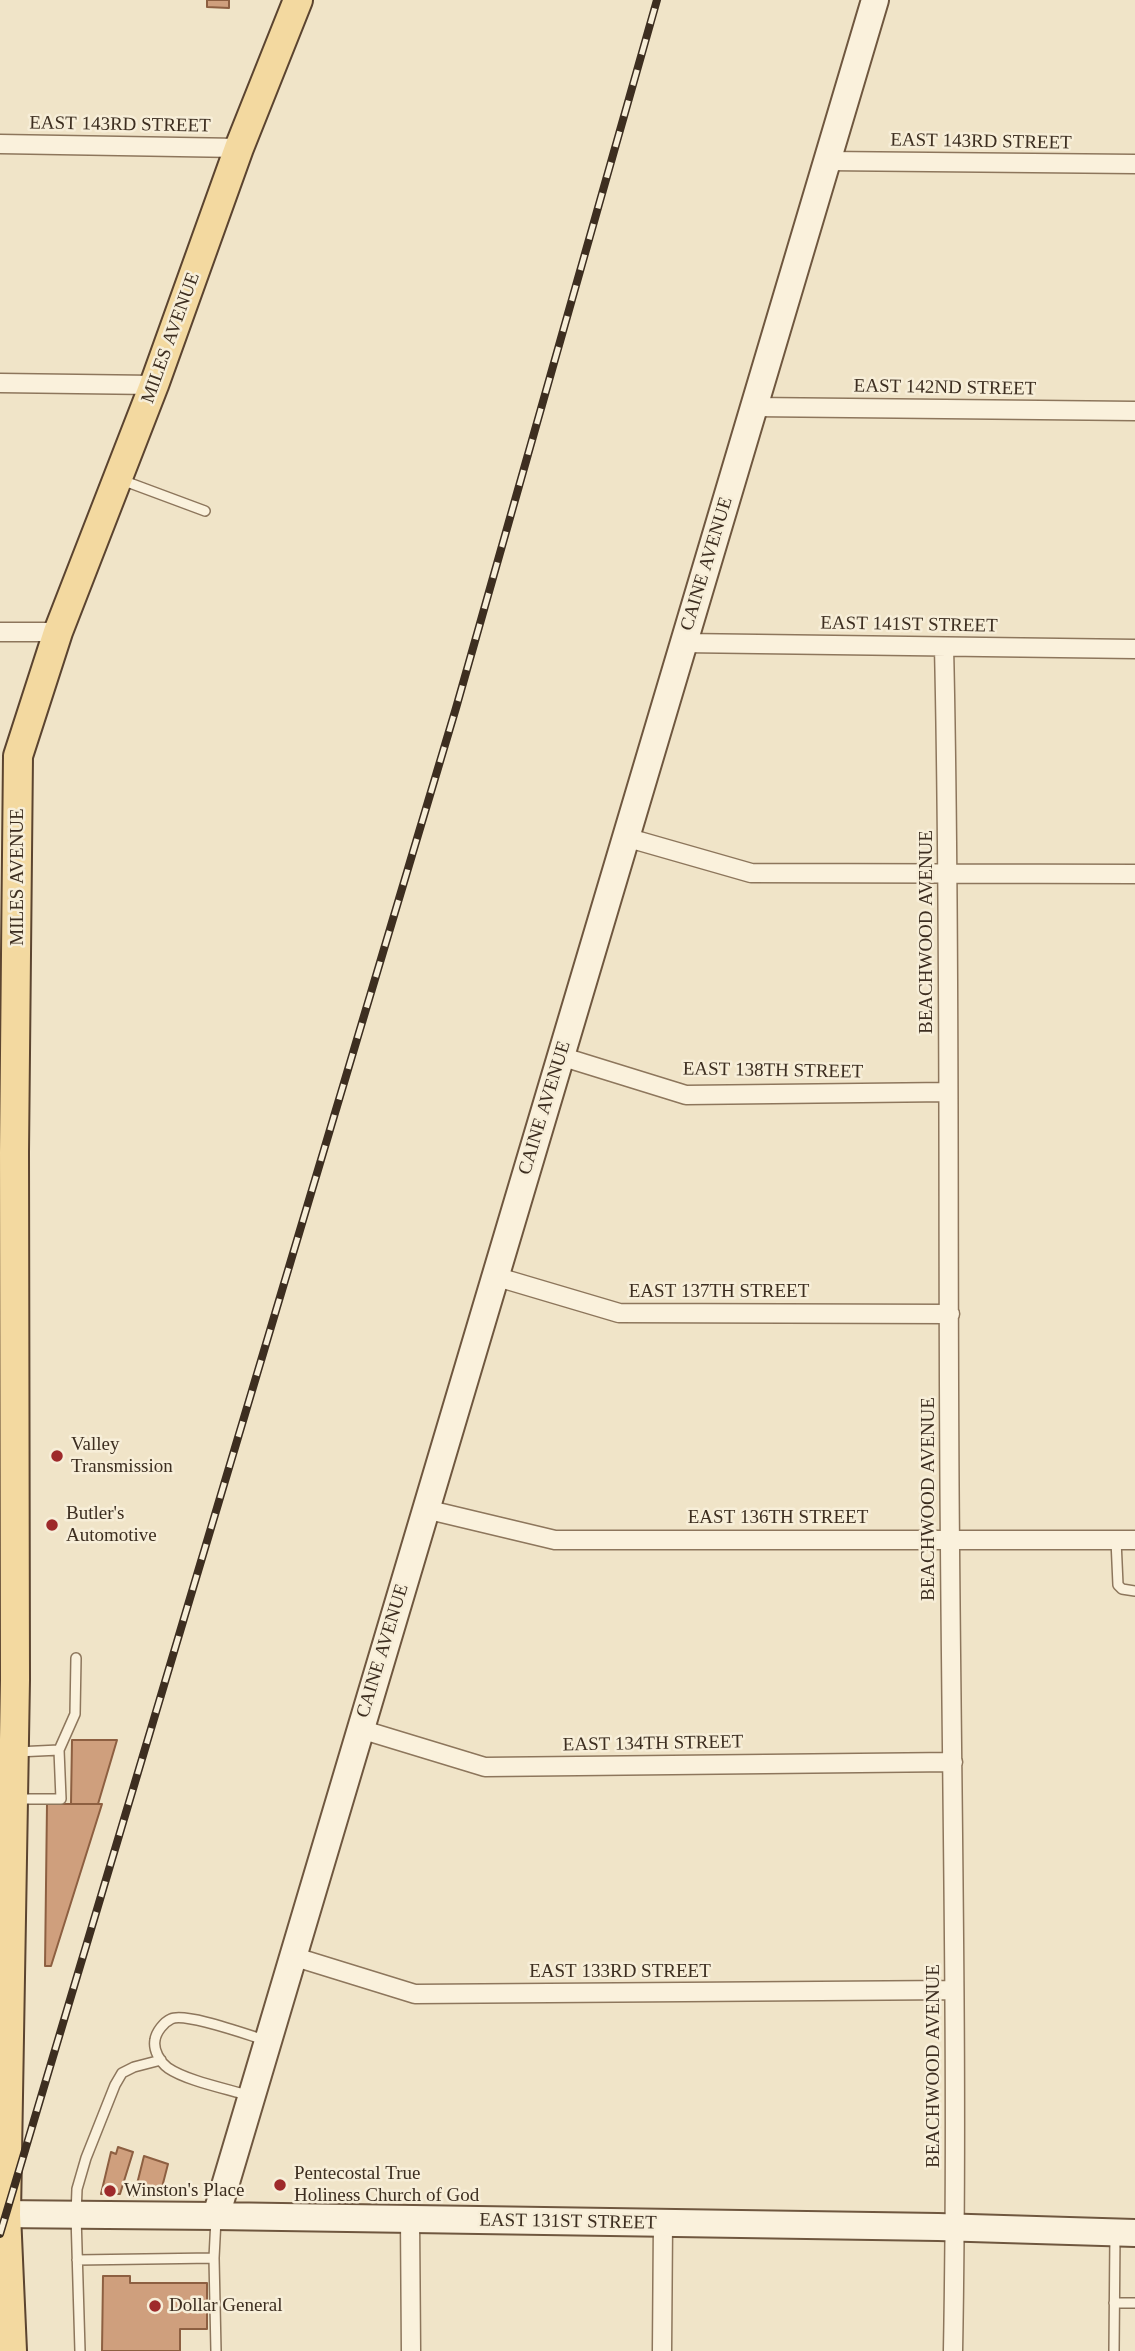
<!DOCTYPE html>
<html>
<head>
<meta charset="utf-8">
<style>
	body { margin:0 }
	canvas { display:block; background:#f0e4c8 }
</style>
</head>
<body>
<canvas width="1135" height="2351"></canvas>
<script>
const ctx = document.querySelector('canvas').getContext('2d');
ctx.lineJoin = 'round';
function fill(path, color) { ctx.fillStyle = color; ctx.fill(path, 'evenodd'); }
function stroke(path, color, width, dash) { ctx.strokeStyle = color; ctx.lineWidth = width; ctx.lineCap = dash ? 'butt' : 'round'; ctx.setLineDash(dash || []); ctx.stroke(path); }
function label(font, color, halo, rows, align = 'center') {
  ctx.font = font + ' "Times New Roman",serif'; ctx.lineWidth = 5; ctx.setLineDash([]); ctx.textBaseline = 'middle'; ctx.strokeStyle = halo; ctx.fillStyle = color; for (const [text, x, y, turn = 0] of rows) {
    ctx.save(); ctx.translate(x, y); ctx.rotate((+turn || 0) * Math.PI / 180); ctx.textAlign = isNaN(turn) ? turn : align; if (halo) ctx.strokeText(text, 0, 0); ctx.fillText(text, 0, 0); ctx.restore();
  }
}
const building = new Path2D(`
	M207,0H229V8L207,7Z
	M72,1740H117L98,1804H71Z
	M47,1804H102L51,1966H45Z
	M118,2147L133,2152L120,2194H101L111,2152L116,2154Z
	M144,2156L168,2164L160,2195L134,2196Z
	M103,2276H130V2283H207V2329H180V2351H102Z`);
fill(building, '#cf9f7d');
stroke(building, '#8d5f41', 2);
const lane = new Path2D(`
	M119,479L205,511
	M1116,1540L1118,1585L1122,1589L1135,1591
	M59,1750L75,1714L76,1658
	M16,1799H61L59,1750L17,1752
	M250,2096C228,2089 187,2081 168,2068C160,2062 153,2050 155,2040C156,2032 164,2022 171,2019C185,2012 248,2035 265,2040
	M214,2258L216,2351
	M77,2260L214,2258L216,2219
	M1114,2303H1135
	M80,2351L76,2215L77,2189L86,2158L115,2085L122,2073L134,2067L161,2060
	M1114,2351L1115,2234`);
const street = new Path2D(`
	M0,144L239,148
	M827,161L1135,164
	M0,383L154,385
	M754,407L1135,411
	M0,632H58
	M683,643L1135,649
	M944,647C951,946 947,1246 950,1546C952,1814 958,2083 953,2351
	M625,837L751,873L1135,874
	M560,1056L686,1095L948,1092
	M494,1276L619,1313L950,1314
	M425,1509L555,1540H1135
	M360,1729L485,1767L953,1762
	M292,1956L415,1994L954,1990
	M410,2219L411,2351
	M662,2351L663,2223`);
const secondary = new Path2D(`
	M0,2214L216,2216L938,2227L1135,2233
	M216,2216L875,0`);
const primary = new Path2D(`
	M12,2351L6,2214L15,1680L14,1152L18,756L58,632L154,385L239,148L298,0`);
stroke(lane, '#8d765c', 12);
stroke(street, '#8d765c', 21);
stroke(secondary, '#6f573f', 30);
stroke(primary, '#5b4430', 32);
stroke(lane, '#faf1dc', 9);
stroke(street, '#faf1dc', 18);
stroke(secondary, '#faf1dc', 26);
stroke(primary, '#f3d9a0', 28);
const rail = new Path2D(`
	M0,2234L456,708L657,0`);
stroke(rail, '#3d2e20', 8);
stroke(rail, '#f7eed8', 5, [16]);
for (const [x, y, r, color] of [
	[57,1456,7,"#9e2a2b"],
	[52,1525,7,"#9e2a2b"],
	[280,2185,7,"#9e2a2b"],
	[110,2191,7,"#9e2a2b"],
	[155,2306,7,"#9e2a2b"]
]) { const dot = new Path2D(); dot.arc(x, y, r, 0, 2 * Math.PI); ctx.fillStyle = color; ctx.fill(dot); stroke(dot, '#f7eed8', 2.5); }
label('19px', '#3d2e20', '#f7eed8', [
	["EAST 143RD STREET",120,125,1],
	["EAST 143RD STREET",981,142,1],
	["MILES AVENUE",171,338,-70],
	["EAST 142ND STREET",945,388,1],
	["CAINE AVENUE",707,564,-73],
	["EAST 141ST STREET",909,625,1],
	["MILES AVENUE",18,877,-90],
	["BEACHWOOD AVENUE",927,932,-90],
	["EAST 138TH STREET",773,1071,1],
	["CAINE AVENUE",545,1108,-73],
	["EAST 137TH STREET",719,1292],
	["BEACHWOOD AVENUE",929,1499,-90],
	["EAST 136TH STREET",778,1518],
	["CAINE AVENUE",383,1651,-73],
	["EAST 134TH STREET",653,1744,-1],
	["EAST 133RD STREET",620,1972],
	["BEACHWOOD AVENUE",934,2066,-90],
	["EAST 131ST STREET",568,2222,1]
]);
label('19px', '#3d2e20', '#f7eed8', [
	["Valley",71,1445],
	["Transmission",71,1467],
	["Butler's",66,1514],
	["Automotive",66,1536],
	["Pentecostal True",294,2174],
	["Holiness Church of God",294,2196],
	["Winston's Place",124,2191],
	["Dollar General",169,2306]
], 'left');
</script>
</body>
</html>
